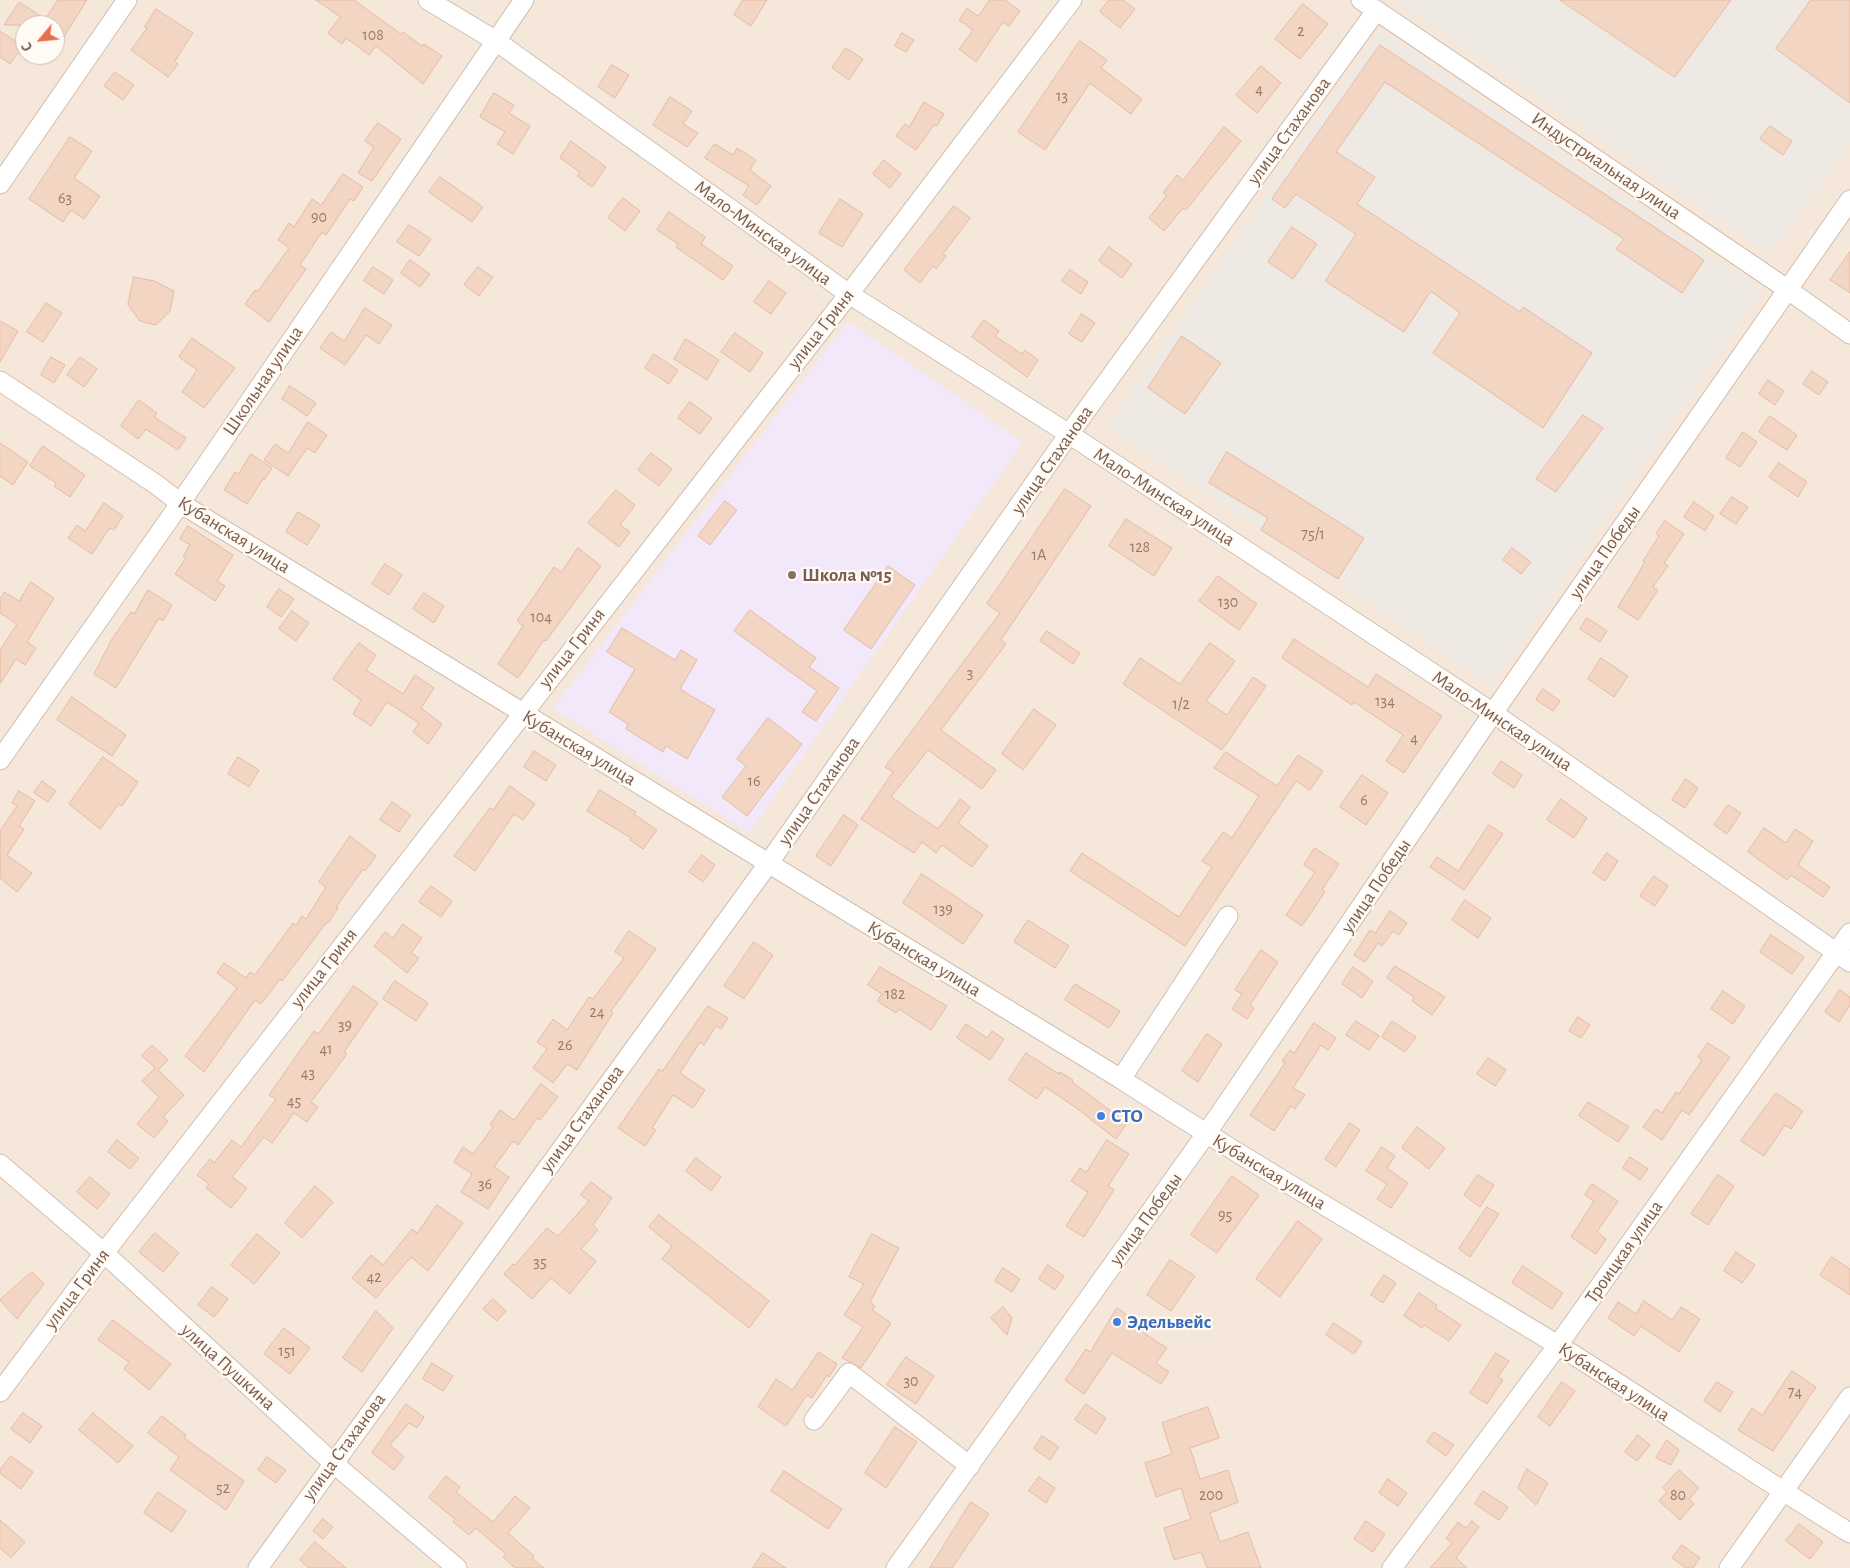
<!DOCTYPE html>
<html>
<head>
<meta charset="utf-8">
<style>
	body { margin:0 }
	#map { position:relative; width:1850px; height:1568px; overflow:hidden; background:#fdf6ec; font-family:"Alegreya Sans",sans-serif }
	canvas { display:block }
	.north { position:absolute; left:15px; top:15px; width:50px; height:50px; box-sizing:border-box; background:#fffaf3; border:1px solid #cabbb1; border-radius:50%; rotate:242deg; font-size:14px; font-weight:700; line-height:20px; text-align:center; color:#7a5c4d }
	.north::after { content:''; display:block; margin:auto; width:18px; height:22px; background:#e76f51; clip-path:polygon(50% 0,100% 100%,50% 72%,0 100%) }
</style>
</head>
<body>
<div id="map">
<canvas width="1850" height="1568"></canvas>
<div class="north">С</div>
</div>
<script>
const ctx = document.querySelector('canvas').getContext('2d');
ctx.lineJoin = 'round';
function fill(path, color) { ctx.fillStyle = color; ctx.fill(path, 'evenodd'); }
function stroke(path, color, width, dash) { ctx.strokeStyle = color; ctx.lineWidth = width; ctx.lineCap = dash ? 'butt' : 'round'; ctx.setLineDash(dash || []); ctx.stroke(path); }
function label(font, color, halo, rows, align = 'center') {
  ctx.font = font + ' "Alegreya Sans",sans-serif'; ctx.lineWidth = 4.5; ctx.setLineDash([]); ctx.textBaseline = 'middle'; ctx.strokeStyle = halo; ctx.fillStyle = color; for (const [text, x, y, turn = 0] of rows) {
    ctx.save(); ctx.translate(x, y); ctx.rotate((+turn || 0) * Math.PI / 180); ctx.textAlign = isNaN(turn) ? turn : align; if (halo) ctx.strokeText(text, 0, 0); ctx.fillText(text, 0, 0); ctx.restore();
  }
}
fill(new Path2D(`
	M0,0H1850V1568H0ZM25,25H55V55H25Z`), '#f5e8da');
fill(new Path2D(`
	M1395,0H1850V142L1771,255Z
	M1380,30L1762,291L1491,686L1107,427Z`), '#efe9e4');
fill(new Path2D(`
	M848,321L1023,442L749,833L553,708Z`), '#f3e8fa');
const building = new Path2D(`
	M58,0H87L55,51V25H4L19,2L45,19Z
	M316,0H354L401,34L403,32L422,46L424,44L442,56L423,84L376,46L369,55L346,38L342,44L328,33L340,17Z
	M743,0H767L751,26L734,15Z
	M990,0H1005L1020,11L1009,26L1003,22L976,62L959,49L973,30L959,20L967,8L978,16Z
	M1109,0H1123L1135,9L1120,28L1100,12Z
	M1560,0H1731L1675,77Z
	M1811,0H1850V103L1776,49Z
	M1303,4L1328,24L1300,59L1275,39Z
	M156,9L193,33L175,61L178,64L168,77L131,50L147,28L145,27Z
	M0,31L23,46L10,64L0,57Z
	M902,33L914,40L906,52L895,46Z
	M1080,41L1107,60L1101,68L1142,99L1131,114L1090,83L1045,150L1018,132Z
	M1380,45L1704,260L1682,293L1616,249L1624,239L1385,82L1336,152L1375,177L1357,204L1520,312L1523,307L1592,353L1543,428L1433,353L1460,313L1431,291L1404,332L1325,281L1356,234L1296,194L1285,208L1272,199Z
	M846,48L863,59L849,80L832,68Z
	M612,65L629,75L615,98L598,87Z
	M1261,66L1281,83L1257,113L1236,95Z
	M115,72L134,85L123,100L104,86Z
	M494,93L514,105L509,113L530,126L513,154L497,144L505,132L480,117Z
	M670,97L692,111L683,124L698,133L687,147L653,125Z
	M924,102L944,114L937,126L934,125L916,150L896,136L905,124L909,127Z
	M378,123L401,139L372,181L358,173L374,147L365,141Z
	M1770,126L1792,141L1783,155L1760,139Z
	M1224,127L1241,141L1186,210L1183,208L1164,231L1149,218L1167,195L1163,193L1177,175L1183,180Z
	M70,137L92,151L74,178L100,196L84,219L71,210L63,222L29,199Z
	M571,141L606,167L592,187L577,176L580,172L560,158Z
	M715,144L733,155L737,148L756,160L750,170L771,186L757,205L743,195L749,186L705,158Z
	M884,160L901,174L890,188L873,174Z
	M343,174L363,187L354,201L350,199L326,235L322,232L300,265L306,269L269,322L245,304L255,290L258,291L289,248L278,240L289,223L294,227L312,199L321,205Z
	M440,177L483,207L472,222L429,192Z
	M623,198L640,211L625,231L608,218Z
	M840,199L863,214L842,247L819,233Z
	M954,206L970,218L943,254L946,256L936,269L933,266L920,283L904,270Z
	M669,212L705,237L701,244L733,266L723,280L676,247L678,244L657,230Z
	M409,225L431,239L419,256L397,242Z
	M1292,227L1317,244L1293,279L1268,262Z
	M1109,247L1132,264L1122,278L1099,261Z
	M1850,252V293L1830,280Z
	M410,260L430,274L420,287L401,273Z
	M373,267L393,280L384,294L364,281Z
	M478,267L493,277L479,296L464,285Z
	M1070,270L1088,282L1081,294L1062,281Z
	M134,277L154,281L174,291L170,311L156,325L140,321L128,305Z
	M769,281L786,293L771,314L754,302Z
	M46,303L62,313L43,342L27,332Z
	M365,308L392,325L379,344L366,335L345,365L320,348L331,332L344,341Z
	M1082,314L1095,323L1082,342L1069,334Z
	M984,320L999,331L995,336L1022,354L1025,350L1038,360L1027,377L972,337Z
	M0,321L18,331L0,362Z
	M735,333L763,353L750,372L721,352Z
	M1182,336L1221,363L1185,414L1148,388Z
	M192,338L235,368L204,408L182,392L197,370L179,357Z
	M686,339L719,360L707,380L674,359Z
	M654,354L678,370L669,384L645,368Z
	M51,357L65,365L54,383L41,375Z
	M80,357L97,369L84,387L67,375Z
	M1812,371L1828,382L1819,395L1803,384Z
	M1768,380L1784,391L1775,405L1759,394Z
	M290,386L316,403L307,416L282,399Z
	M139,400L157,413L154,417L186,438L178,450L146,429L138,439L121,426Z
	M690,402L712,418L700,434L678,418Z
	M1583,415L1603,428L1556,492L1536,479Z
	M1770,416L1797,435L1787,450L1759,432Z
	M308,422L327,435L315,453L307,448L288,476L264,460L275,444L288,453Z
	M1743,432L1757,442L1740,467L1726,458Z
	M0,443L28,462L13,485L0,476Z
	M43,446L85,475L70,497L54,486L56,483L30,466Z
	M1227,452L1364,538L1338,579L1261,530L1268,518L1209,483Z
	M651,453L672,469L659,486L638,470Z
	M251,454L272,468L264,480L263,479L247,504L224,490L235,472L238,474Z
	M1779,463L1807,482L1798,497L1769,477Z
	M1065,489L1091,506L1001,640L1006,644L941,730L996,770L982,789L928,750L891,797L938,829L960,799L970,807L958,823L988,846L972,867L942,845L936,853L922,842L914,853L861,819L893,772L885,767L1000,613L987,604Z
	M616,490L635,505L620,525L630,532L619,547L588,523Z
	M1732,497L1748,507L1736,524L1720,514Z
	M725,501L737,510L710,545L698,536Z
	M1694,502L1714,516L1705,531L1684,517Z
	M104,503L123,516L114,530L110,528L92,554L68,538L77,525L85,531Z
	M298,512L320,525L307,545L286,532Z
	M1126,519L1172,548L1154,576L1109,546Z
	M1665,521L1684,534L1664,563L1668,566L1653,587L1658,590L1638,620L1618,607L1645,562L1643,561L1659,536L1656,534Z
	M188,526L233,555L217,581L225,586L215,601L175,574L186,558L183,556L190,545L180,539Z
	M578,548L601,566L546,641L544,640L518,678L498,664L523,626L517,621L554,567L561,572Z
	M1512,548L1531,562L1521,574L1503,560Z
	M385,564L402,575L389,595L372,584Z
	M888,566L915,585L871,649L844,630Z
	M1218,576L1257,604L1239,630L1199,601Z
	M31,582L54,598L27,642L36,648L25,665L16,659L0,684V650L17,624L0,613V599L4,592L19,601Z
	M279,589L294,599L281,617L267,607Z
	M148,590L172,605L163,621L159,618L116,688L94,674L112,639L131,612L134,614Z
	M424,593L444,606L434,623L413,609Z
	M750,610L816,658L809,667L839,688L816,721L802,712L817,691L734,631Z
	M292,611L309,623L296,641L279,629Z
	M1587,618L1607,631L1600,642L1580,629Z
	M622,628L675,660L681,650L697,660L680,689L715,710L687,759L666,746L663,752L626,729L628,724L609,712L635,669L607,652Z
	M1047,631L1080,653L1073,664L1040,641Z
	M1294,639L1368,687L1376,674L1442,716L1404,773L1386,761L1403,735L1354,702L1352,705L1282,658Z
	M359,643L376,655L366,670L403,694L415,675L434,688L421,708L442,724L428,744L413,732L419,723L387,702L371,726L353,714L361,700L333,679Z
	M1210,643L1235,661L1206,701L1227,715L1253,677L1266,686L1222,750L1123,684L1140,658L1180,684Z
	M1601,658L1628,676L1614,697L1588,679Z
	M1543,689L1560,701L1553,711L1536,700Z
	M72,697L126,735L112,756L57,720Z
	M1034,709L1056,725L1023,770L1002,754Z
	M768,718L802,744L747,816L722,797L746,766L737,759Z
	M534,751L556,765L546,781L524,767Z
	M1226,752L1277,786L1298,755L1323,771L1310,790L1296,781L1185,946L1070,871L1082,853L1179,917L1212,867L1202,861L1223,832L1232,838L1259,796L1214,768Z
	M103,757L138,782L122,806L119,804L100,829L69,804Z
	M238,757L259,770L249,787L228,774Z
	M1501,761L1522,775L1514,788L1493,774Z
	M1362,775L1388,793L1366,825L1340,807Z
	M1686,779L1698,788L1685,808L1672,800Z
	M42,781L56,791L48,802L34,793Z
	M510,786L535,804L523,820L514,814L475,871L454,856L490,808L493,810Z
	M600,790L636,812L634,814L657,830L643,849L630,840L631,838L587,811Z
	M19,791L35,801L19,826L24,829L7,855L32,873L17,892L0,878V831L17,806L12,803Z
	M1561,799L1587,818L1574,838L1547,820Z
	M392,802L411,815L399,832L380,820Z
	M1728,805L1741,813L1727,834L1714,825Z
	M844,815L858,825L831,866L816,856Z
	M1489,825L1503,834L1464,890L1430,867L1437,857L1458,871Z
	M1764,828L1786,843L1795,829L1813,841L1798,865L1830,887L1823,897L1791,875L1787,880L1748,852Z
	M350,836L376,856L365,871L363,869L336,907L338,908L328,923L327,922L282,981L280,979L261,1004L255,1000L204,1072L185,1056L237,988L217,973L224,963L246,978L250,972L255,975L293,923L296,925L302,916L306,919L326,887L319,882Z
	M1315,848L1339,864L1322,890L1325,892L1302,926L1286,915L1315,872L1304,865Z
	M1607,853L1618,861L1605,881L1593,873Z
	M702,855L715,865L703,882L689,872Z
	M922,874L983,915L963,944L903,903Z
	M1654,876L1668,886L1655,906L1640,896Z
	M431,886L452,901L441,917L419,902Z
	M1465,900L1491,918L1478,938L1452,920Z
	M1390,911L1407,923L1399,935L1393,931L1382,946L1378,943L1365,962L1354,955L1370,930L1375,933Z
	M1028,920L1069,946L1055,968L1014,942Z
	M403,924L422,938L411,953L419,958L407,973L374,946L385,932L393,938Z
	M629,931L656,949L611,1011L613,1013L577,1070L567,1064L553,1083L533,1068L547,1049L537,1042L553,1019L567,1030L589,997L593,999L624,958L615,952Z
	M1771,935L1804,957L1792,974L1760,952Z
	M754,942L773,955L744,999L724,986Z
	M1261,950L1278,962L1250,1005L1254,1008L1247,1019L1232,1009L1242,994L1235,990Z
	M1395,966L1445,997L1432,1015L1412,1001L1414,997L1387,978Z
	M880,967L947,1006L931,1030L899,1009L896,1013L877,1001L882,994L868,985Z
	M1353,967L1373,981L1362,998L1342,984Z
	M395,981L428,1003L416,1021L383,999Z
	M1075,984L1120,1011L1109,1028L1065,1000Z
	M354,986L378,1003L344,1052L347,1054L311,1102L318,1107L307,1122L294,1113L272,1143L264,1137L232,1177L247,1188L231,1208L206,1188L209,1184L197,1175L210,1159L214,1163L232,1140L241,1147L276,1099L269,1095L299,1052L314,1031L318,1034Z
	M1840,990L1850,997V1005L1839,1022L1825,1012Z
	M1723,991L1745,1006L1733,1024L1711,1009Z
	M708,1006L728,1018L721,1029L716,1026L704,1045L700,1042L680,1073L705,1090L693,1108L673,1095L652,1128L656,1130L645,1146L618,1128L659,1069L662,1071Z
	M1578,1017L1590,1025L1581,1038L1569,1031Z
	M1356,1021L1379,1036L1369,1050L1346,1035Z
	M1392,1021L1416,1037L1405,1052L1382,1037Z
	M1314,1023L1336,1038L1328,1050L1321,1045L1293,1088L1305,1095L1295,1109L1291,1106L1274,1131L1250,1115L1285,1063L1282,1061L1290,1050L1294,1053Z
	M966,1024L987,1038L992,1031L1004,1039L990,1060L957,1038Z
	M1207,1034L1222,1044L1198,1082L1182,1071Z
	M1708,1043L1730,1057L1689,1115L1682,1110L1662,1140L1643,1127L1656,1109L1662,1113L1676,1092L1679,1094L1702,1060L1698,1057Z
	M152,1045L168,1060L158,1070L184,1095L163,1117L168,1121L154,1138L137,1124L159,1097L142,1081L155,1068L142,1056Z
	M1026,1053L1059,1074L1060,1072L1073,1080L1072,1082L1127,1123L1116,1139L1075,1107L1045,1087L1037,1099L1009,1080Z
	M1488,1058L1506,1070L1495,1086L1477,1074Z
	M541,1084L558,1097L540,1120L537,1118L518,1145L513,1141L494,1167L509,1177L488,1209L461,1192L472,1174L454,1162L463,1147L473,1154L493,1127L490,1125L500,1110L514,1120Z
	M1776,1093L1803,1111L1791,1129L1785,1125L1764,1156L1741,1141Z
	M1588,1102L1629,1127L1618,1142L1579,1116Z
	M1350,1123L1360,1130L1336,1167L1325,1159Z
	M1417,1127L1445,1148L1429,1169L1402,1148Z
	M117,1140L139,1158L130,1169L108,1152Z
	M1107,1140L1129,1154L1108,1186L1114,1190L1084,1237L1066,1226L1088,1192L1071,1181L1080,1168L1086,1172Z
	M1382,1147L1395,1156L1387,1168L1408,1183L1391,1208L1377,1199L1387,1184L1366,1171Z
	M1630,1157L1648,1169L1640,1180L1623,1168Z
	M696,1158L721,1177L711,1191L686,1171Z
	M1478,1175L1494,1185L1480,1207L1464,1195Z
	M1718,1175L1734,1186L1708,1225L1691,1214Z
	M1232,1176L1259,1195L1217,1253L1191,1235Z
	M90,1177L110,1194L97,1209L77,1192Z
	M591,1182L612,1198L593,1225L598,1230L581,1249L596,1261L570,1294L551,1278L532,1299L504,1274L513,1264L515,1265L547,1228L558,1236L589,1201L581,1195Z
	M1592,1184L1618,1201L1597,1232L1606,1239L1596,1254L1571,1237L1594,1201L1585,1195Z
	M315,1186L333,1202L302,1238L285,1223Z
	M437,1205L463,1223L428,1271L411,1257L376,1298L352,1278L371,1255L383,1265L412,1229L417,1233Z
	M1487,1207L1499,1214L1470,1257L1459,1249Z
	M659,1215L769,1301L749,1328L662,1259L672,1246L649,1227Z
	M1298,1221L1322,1239L1280,1297L1256,1279Z
	M155,1233L179,1253L163,1272L139,1252Z
	M257,1234L280,1253L254,1284L231,1265Z
	M872,1234L899,1248L870,1302L875,1306L872,1310L891,1323L861,1368L842,1358L863,1327L844,1315L864,1284L849,1277Z
	M1736,1252L1755,1265L1742,1283L1724,1271Z
	M1832,1257L1850,1269V1295L1820,1275Z
	M1170,1260L1195,1276L1171,1311L1147,1295Z
	M1048,1265L1064,1276L1055,1290L1039,1279Z
	M1523,1266L1563,1293L1552,1309L1512,1283Z
	M1003,1268L1020,1279L1012,1292L995,1281Z
	M32,1272L44,1284L17,1319L0,1300Z
	M1384,1275L1396,1283L1383,1303L1371,1295Z
	M212,1287L228,1299L214,1317L198,1305Z
	M1419,1293L1437,1305L1435,1308L1461,1325L1449,1341L1424,1325L1422,1328L1404,1316Z
	M493,1299L506,1311L497,1321L483,1309Z
	M1644,1301L1672,1320L1681,1307L1700,1319L1679,1352L1641,1326L1634,1336L1608,1318L1618,1302L1636,1314Z
	M1003,1307L1012,1318L1007,1335L991,1318Z
	M1117,1308L1148,1330L1145,1334L1167,1348L1156,1363L1169,1372L1161,1384L1112,1353L1084,1394L1065,1380L1086,1349L1090,1352Z
	M376,1311L393,1328L362,1372L343,1358Z
	M113,1320L171,1364L149,1390L124,1369L129,1362L98,1340Z
	M1334,1323L1362,1342L1354,1354L1326,1335Z
	M284,1328L310,1348L290,1374L264,1354Z
	M819,1352L837,1364L829,1377L827,1375L812,1398L807,1395L786,1426L758,1407L776,1379L792,1390Z
	M1496,1353L1509,1361L1498,1377L1503,1380L1487,1404L1470,1393Z
	M906,1357L934,1376L916,1404L887,1385Z
	M432,1363L453,1376L443,1391L423,1379Z
	M1792,1371L1816,1387L1773,1451L1738,1430L1752,1408L1762,1415Z
	M1562,1382L1575,1391L1550,1426L1538,1417Z
	M1717,1382L1733,1392L1720,1412L1704,1401Z
	M406,1404L424,1417L417,1428L409,1423L390,1445L404,1457L394,1470L372,1453Z
	M1086,1404L1106,1418L1096,1434L1075,1420Z
	M1208,1407L1219,1438L1190,1448L1200,1479L1228,1470L1238,1502L1210,1513L1220,1542L1248,1532L1261,1568H1207L1201,1552L1174,1560L1164,1528L1191,1519L1181,1488L1156,1497L1145,1463L1172,1454L1162,1423Z
	M23,1413L42,1426L30,1443L11,1429Z
	M93,1413L133,1446L118,1463L79,1430Z
	M162,1416L186,1435L184,1438L244,1481L226,1510L170,1470L179,1457L148,1433Z
	M895,1427L917,1442L886,1488L865,1473Z
	M1434,1432L1454,1445L1446,1456L1427,1442Z
	M1638,1435L1650,1445L1637,1461L1625,1452Z
	M1042,1436L1059,1447L1050,1460L1034,1449Z
	M1667,1440L1679,1450L1671,1465L1656,1458Z
	M11,1456L33,1472L21,1489L0,1473V1470Z
	M267,1457L286,1470L276,1483L258,1470Z
	M1527,1469L1548,1483L1536,1505L1518,1488Z
	M1679,1470L1699,1488L1689,1499L1694,1504L1680,1520L1659,1501L1667,1492L1663,1488Z
	M784,1471L842,1509L828,1529L771,1491Z
	M446,1476L460,1487L456,1492L493,1522L515,1496L530,1508L508,1533L534,1556L532,1558L544,1568H515L503,1557L506,1554L476,1528L469,1535L453,1522L455,1519L429,1498Z
	M1039,1477L1055,1488L1046,1503L1029,1491Z
	M1388,1479L1407,1493L1398,1506L1379,1493Z
	M1483,1491L1508,1507L1499,1520L1475,1504Z
	M158,1492L186,1511L172,1532L144,1513Z
	M971,1502L989,1514L952,1568H930Z
	M323,1519L333,1527L323,1539L313,1531Z
	M0,1520L25,1542L11,1558L0,1548Z
	M1366,1521L1385,1534L1373,1552L1354,1539Z
	M1472,1521L1479,1527L1456,1558L1467,1568H1430L1452,1543L1446,1538L1458,1522L1466,1528Z
	M1799,1524L1823,1542L1810,1559L1786,1541Z
	M315,1542L346,1568H309L300,1560Z
	M1682,1545L1700,1558L1693,1568H1686L1672,1558Z
	M763,1553L786,1568H753Z`);
fill(building, '#f3d5c3');
stroke(building, '#e6bba3', 1);
const minor = new Path2D(`
	M428,0L496,41L849,294L1069,434L1493,713L1850,962
	M1361,0L1787,289L1850,334
	M0,184L127,0
	M0,381L157,485L180,503L1121,1079C1264,1172 1411,1256 1556,1344C1655,1405 1751,1473 1850,1533
	M0,760L168,521L524,0
	M1121,1079L1228,916
	M0,1164L104,1253L332,1462L457,1568
	M0,1392L104,1253L849,294L1072,0
	M814,1420L849,1373L970,1466
	M258,1568L768,864L1069,434L1376,11
	M896,1568L1206,1134L1493,713L1850,200
	M1392,1568L1558,1345L1850,933
	M1729,1568L1850,1397`);
stroke(minor, '#d1beb0', 21);
stroke(minor, '#fff', 19);
for (const [x, y, r, color] of [
	[792,575,5,"#8d6e63"],
	[1101,1116,5,"#3f7fe0"],
	[1117,1322,5,"#3f7fe0"]
]) { const dot = new Path2D(); dot.arc(x, y, r, 0, 2 * Math.PI); ctx.fillStyle = color; ctx.fill(dot); stroke(dot, '#fffaf3', 2); }
label('16px', '#987a6a', null, [
	["2",1301,31],
	["108",373,35],
	["4",1259,89],
	["13",1062,96],
	["63",65,198],
	["90",319,217],
	["75/1",1313,534],
	["128",1140,547],
	["1А",1039,555],
	["130",1228,602],
	["104",541,617],
	["3",970,673],
	["134",1385,701],
	["1/2",1181,704],
	["4",1414,738],
	["16",754,781],
	["6",1364,800],
	["139",943,909],
	["182",895,994],
	["24",597,1012],
	["39",345,1025],
	["26",565,1045],
	["41",326,1049],
	["43",308,1073],
	["45",294,1101],
	["36",485,1184],
	["95",1225,1215],
	["35",540,1262],
	["42",374,1277],
	["151",287,1351],
	["30",911,1381],
	["74",1795,1392],
	["52",223,1488],
	["200",1211,1495],
	["80",1678,1495]
]);
label('19px', '#7a5c4d', '#fffaf3', [
	["улица Стаханова",1289,131,-54],
	["Индустриальная улица",1606,166,34],
	["Мало-Минская улица",763,233,36],
	["улица Гриня",821,329,-52],
	["Школьная улица",263,381,-56],
	["улица Стаханова",1052,460,-55],
	["Мало-Минская улица",1164,497,33],
	["Кубанская улица",234,535,32],
	["улица Победы",1605,552,-55],
	["улица Гриня",572,648,-52],
	["Мало-Минская улица",1502,721,34],
	["Кубанская улица",579,748,31],
	["улица Стаханова",819,791,-55],
	["улица Победы",1376,886,-56],
	["Кубанская улица",924,959,31],
	["улица Гриня",324,968,-52],
	["улица Стаханова",582,1119,-54],
	["Кубанская улица",1269,1172,31],
	["улица Победы",1146,1219,-54],
	["Троицкая улица",1624,1252,-55],
	["улица Гриня",77,1289,-53],
	["улица Пушкина",228,1367,42],
	["Кубанская улица",1614,1382,33],
	["улица Стаханова",344,1447,-54]
]);
label('bold 19px', '#785e54', '#fffaf3', [
	["Школа №15",802,575]
], 'left');
label('bold 19px', '#366cbe', '#fffaf3', [
	["СТО",1111,1116],
	["Эдельвейс",1127,1322]
], 'left');
</script>
</body>
</html>
